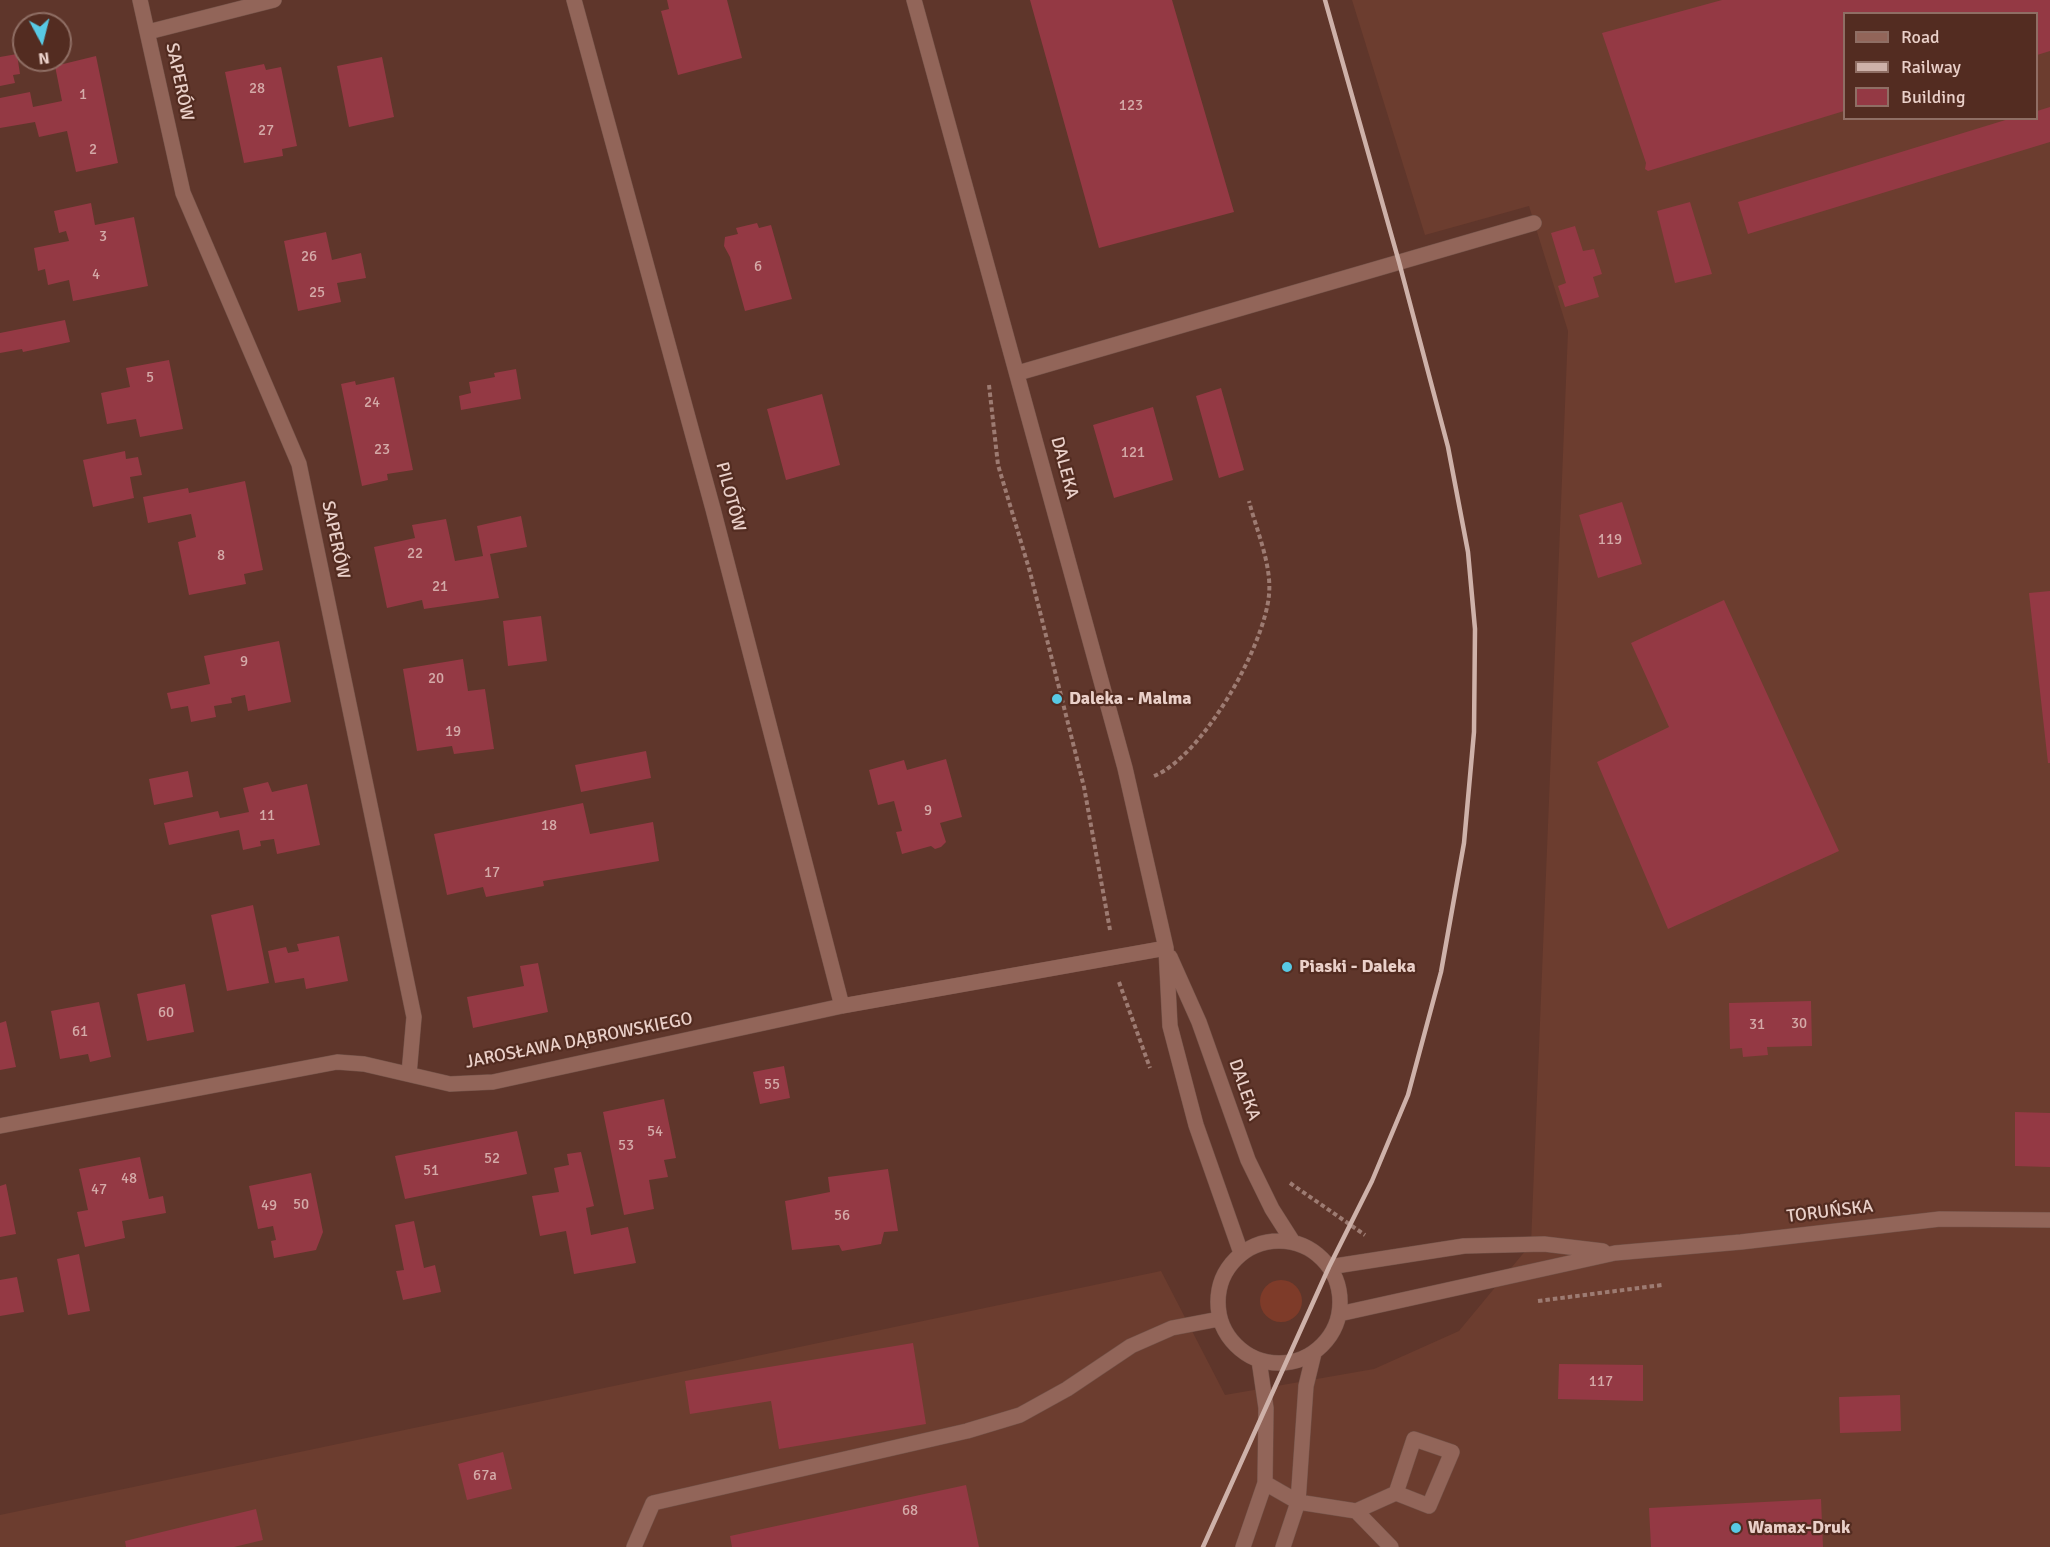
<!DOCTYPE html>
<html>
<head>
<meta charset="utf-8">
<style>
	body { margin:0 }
	#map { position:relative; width:2050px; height:1547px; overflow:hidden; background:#5f362b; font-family:Signika,sans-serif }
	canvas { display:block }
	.legend { position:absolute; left:1843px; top:12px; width:195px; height:108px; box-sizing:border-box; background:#532c21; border:2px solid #8f6e64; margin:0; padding:8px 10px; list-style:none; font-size:18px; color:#ead0c9 }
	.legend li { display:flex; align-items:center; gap:12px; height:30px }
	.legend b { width:30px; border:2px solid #8f6e64 }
	.north { position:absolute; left:12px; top:12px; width:60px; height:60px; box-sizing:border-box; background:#532c21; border:2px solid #8f6e64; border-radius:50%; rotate:173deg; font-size:16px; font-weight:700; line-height:24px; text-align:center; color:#ead0c9 }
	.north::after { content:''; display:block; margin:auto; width:21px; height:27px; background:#58c9e4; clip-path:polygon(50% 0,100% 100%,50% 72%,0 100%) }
</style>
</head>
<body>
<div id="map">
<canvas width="2050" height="1547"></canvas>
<ul class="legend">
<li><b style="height:8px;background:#926559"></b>Road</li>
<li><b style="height:8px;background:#ceb1a9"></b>Railway</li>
<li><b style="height:16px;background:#943944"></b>Building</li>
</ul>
<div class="north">N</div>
</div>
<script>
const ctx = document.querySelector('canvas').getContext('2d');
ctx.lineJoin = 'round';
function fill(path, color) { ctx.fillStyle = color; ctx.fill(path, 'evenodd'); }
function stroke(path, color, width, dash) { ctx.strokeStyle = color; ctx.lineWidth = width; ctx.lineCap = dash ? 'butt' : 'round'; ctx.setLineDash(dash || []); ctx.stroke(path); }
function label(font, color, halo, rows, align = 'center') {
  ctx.font = font + ' Signika,sans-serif'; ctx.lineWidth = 4.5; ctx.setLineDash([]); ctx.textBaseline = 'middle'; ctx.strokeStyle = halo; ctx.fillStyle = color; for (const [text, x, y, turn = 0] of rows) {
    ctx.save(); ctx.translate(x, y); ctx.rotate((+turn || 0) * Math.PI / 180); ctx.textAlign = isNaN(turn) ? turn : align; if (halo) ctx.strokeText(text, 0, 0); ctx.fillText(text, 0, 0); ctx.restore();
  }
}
fill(new Path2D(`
	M1352,0H2050V1547H0V1515L1161,1271L1225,1395L1374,1369L1459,1331L1531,1244L1568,331L1529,206L1425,235ZM1844,14H2036V118H1844Z`), '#6c3d2f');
fill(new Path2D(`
	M1260 1301a21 21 0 1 1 42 0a21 21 0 1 1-42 0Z`), '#7e3b29');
fill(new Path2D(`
	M667,0H727L742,58L678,75L661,11L669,9Z
	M1030,0H1172L1234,212L1099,248Z
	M1722,0H2050V51L2037,55V14H1844V111L1648,171L1645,169L1646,163L1602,33Z
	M17,54L20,74L13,75L15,83L0,86V57Z
	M96,56L118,163L76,172L67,131L39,137L35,122L0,128V98L30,92L33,107L62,101L55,66Z
	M382,57L394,117L349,127L337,66Z
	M264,64L266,70L281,67L297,146L282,149L283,156L244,163L225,72Z
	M2050,107V142L1748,234L1738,202L2012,118H2037V111Z
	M1690,202L1712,274L1675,283L1657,211Z
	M91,203L95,225L134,217L148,286L73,301L69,280L48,285L45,269L38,271L34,248L69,241L66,231L59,233L54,211Z
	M757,223L759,228L771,225L792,299L745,311L730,257L724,246L725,237L738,234L736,228Z
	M1575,226L1583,251L1594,249L1602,274L1593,277L1599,297L1565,307L1558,286L1566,283L1551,233Z
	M326,232L332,260L361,253L366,278L337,283L341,302L298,311L284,241Z
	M65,320L70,342L23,352L22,349L0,353V333Z
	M169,360L183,429L140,437L136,419L107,424L101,393L130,387L126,368Z
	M516,369L521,399L461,410L459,396L471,393L469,382L495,377L494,373Z
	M394,377L413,470L387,474L388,480L362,486L341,384L355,381L356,385Z
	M1221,388L1244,470L1219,478L1196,396Z
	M822,394L840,465L786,480L767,409Z
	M1153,407L1173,480L1114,498L1093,425Z
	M125,451L126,459L138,457L142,475L130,477L134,498L93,507L83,460Z
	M245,481L263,570L244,574L246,584L189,595L178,542L196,537L191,514L148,523L143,497L188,488L189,493Z
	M1622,502L1642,564L1598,578L1579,515Z
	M521,516L527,547L490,554L499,598L424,609L422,600L387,608L374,547L415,538L412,525L446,519L455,561L483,556L477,526Z
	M2050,591V763H2048L2029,593Z
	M1724,600L1839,851L1668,929L1597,762L1669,727L1631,643Z
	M541,616L547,661L508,666L503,621Z
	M279,641L291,702L248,711L245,695L231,698L232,703L214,706L216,717L191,722L188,706L171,709L167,693L210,684L204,656Z
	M463,659L468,691L485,689L494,749L454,754L452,746L417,751L403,669Z
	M646,751L651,778L581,792L575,765Z
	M946,759L962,817L940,823L946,842L941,847L935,849L931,846L902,854L896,832L902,831L894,801L878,805L869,770L904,760L907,770Z
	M188,771L193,797L154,805L149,779Z
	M268,782L272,792L307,784L320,845L277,854L274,839L260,841L261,846L243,850L239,830L169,845L164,823L218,811L220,818L249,812L243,788Z
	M583,803L590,834L653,822L659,861L543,881L544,886L486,897L483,887L447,895L434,834Z
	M253,905L269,983L227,991L211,915Z
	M339,936L348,981L306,989L304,978L275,983L268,951L286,947L288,953L299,951L297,944Z
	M538,963L548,1012L473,1028L467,997L524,986L520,966Z
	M185,984L194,1032L147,1041L137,994Z
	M1811,1001L1812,1046L1767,1047L1768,1055L1743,1057L1742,1048L1730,1049L1729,1003Z
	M99,1002L111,1057L90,1062L88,1054L60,1059L51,1011Z
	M6,1021L16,1067L0,1070V1023Z
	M784,1066L790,1098L760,1104L753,1072Z
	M664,1099L676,1158L664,1160L668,1177L649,1180L654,1209L624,1215L603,1112Z
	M2015,1112L2050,1113V1167L2015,1166Z
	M517,1131L527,1174L405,1199L395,1156Z
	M581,1152L594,1206L586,1208L591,1235L628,1227L636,1263L574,1274L566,1231L540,1236L532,1196L559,1192L554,1168L569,1165L567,1154Z
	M140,1157L149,1199L163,1196L166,1213L122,1221L125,1238L85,1247L77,1212L88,1210L79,1169Z
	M888,1169L898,1231L884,1232L881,1244L842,1251L839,1245L792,1250L785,1201L830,1192L828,1177Z
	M311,1173L323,1232L316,1250L274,1258L271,1241L276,1240L273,1226L258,1229L249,1186Z
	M6,1184L16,1234L0,1237V1186Z
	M414,1221L424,1268L435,1265L441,1292L403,1300L396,1271L404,1270L395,1225Z
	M79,1254L90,1311L68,1315L57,1259Z
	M17,1277L24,1312L0,1316V1280Z
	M913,1343L926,1424L779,1449L771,1401L690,1414L685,1381Z
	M1559,1364L1643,1365V1401L1558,1399Z
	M1900,1395L1901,1431L1840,1433L1839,1397Z
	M503,1452L512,1489L467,1500L458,1464Z
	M966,1485L979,1547H732L730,1536Z
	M1821,1499L1823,1547H1651L1649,1508Z
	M256,1509L263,1540L234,1547H126L125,1541Z`), '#943944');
const minor = new Path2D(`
	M140,0L183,193L299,464L414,1017L409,1074
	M574,0L713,509L842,1006
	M914,0L1125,768L1166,948L1170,1026L1196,1125L1241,1253
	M148,32L274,0
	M1018,373L1534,223
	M1170,957L1199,1022L1248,1160L1272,1209L1293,1242
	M0,1126L337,1062L364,1064L450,1084L493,1082L842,1006L1166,948
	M1218 1302a61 61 0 1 1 122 0a61 61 0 1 1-122 0Z
	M1329,1267L1464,1246L1544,1244L1603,1251
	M1339,1314L1615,1253L1741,1242L1940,1219L2050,1220
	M1265,1483L1298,1502L1356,1511L1396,1493L1429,1506L1452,1452L1414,1439L1396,1493
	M1356,1511L1391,1547
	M634,1547L653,1503L967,1431L1020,1415L1067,1389L1131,1346L1172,1328L1219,1319
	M1243,1547L1265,1483L1266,1408L1259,1360
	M1283,1547L1298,1502L1306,1386L1314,1353`);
stroke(minor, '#745349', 16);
stroke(new Path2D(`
	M989,385L998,465L1030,572L1084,787L1110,930
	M1154,776C1203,756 1264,647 1269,595C1272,565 1256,529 1249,501
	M1119,982L1150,1068
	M1290,1183L1365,1235
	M1538,1301L1662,1285`), '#9d7b72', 4, [4.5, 3]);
stroke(minor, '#926559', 15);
stroke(new Path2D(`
	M1203,1547L1329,1267L1372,1181L1408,1095L1441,972L1464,843L1474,732L1475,629L1468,552L1448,447L1399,262L1325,0`), '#ceb1a9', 4.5);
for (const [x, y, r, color] of [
	[1057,699,6,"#58c9e4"],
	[1287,967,6,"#58c9e4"],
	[1736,1528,6,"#58c9e4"]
]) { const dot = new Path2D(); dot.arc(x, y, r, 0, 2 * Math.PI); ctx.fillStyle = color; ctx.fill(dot); stroke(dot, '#532c21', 2); }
label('15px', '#d4aaa8', null, [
	["28",257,89],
	["1",83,95],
	["123",1131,106],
	["27",266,131],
	["2",93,150],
	["3",103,237],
	["26",309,257],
	["6",758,267],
	["4",96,275],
	["25",317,293],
	["5",150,378],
	["24",372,403],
	["23",382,450],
	["121",1133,453],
	["119",1610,540],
	["22",415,554],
	["8",221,556],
	["21",440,587],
	["9",244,662],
	["20",436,679],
	["19",453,732],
	["9",928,811],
	["11",267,816],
	["18",549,826],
	["17",492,873],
	["60",166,1013],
	["30",1799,1024],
	["31",1757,1025],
	["61",80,1032],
	["55",772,1085],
	["54",655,1132],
	["53",626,1146],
	["52",492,1159],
	["51",431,1171],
	["48",129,1179],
	["47",99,1190],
	["50",301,1205],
	["49",269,1206],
	["56",842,1216],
	["117",1601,1382],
	["67a",485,1476],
	["68",910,1511]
]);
label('18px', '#ead0c9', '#532c21', [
	["SAPERÓW",179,82,78],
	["DALEKA",1064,468,75],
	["PILOTÓW",730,497,75],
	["SAPERÓW",335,540,78],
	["JAROSŁAWA DĄBROWSKIEGO",579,1041,-11],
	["DALEKA",1244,1090,71],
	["TORUŃSKA",1830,1212,-7]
]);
label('bold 18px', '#ead0c9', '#532c21', [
	["Daleka - Malma",1069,699],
	["Piaski - Daleka",1299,967],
	["Wamax-Druk",1748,1528]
], 'left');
</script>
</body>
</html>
